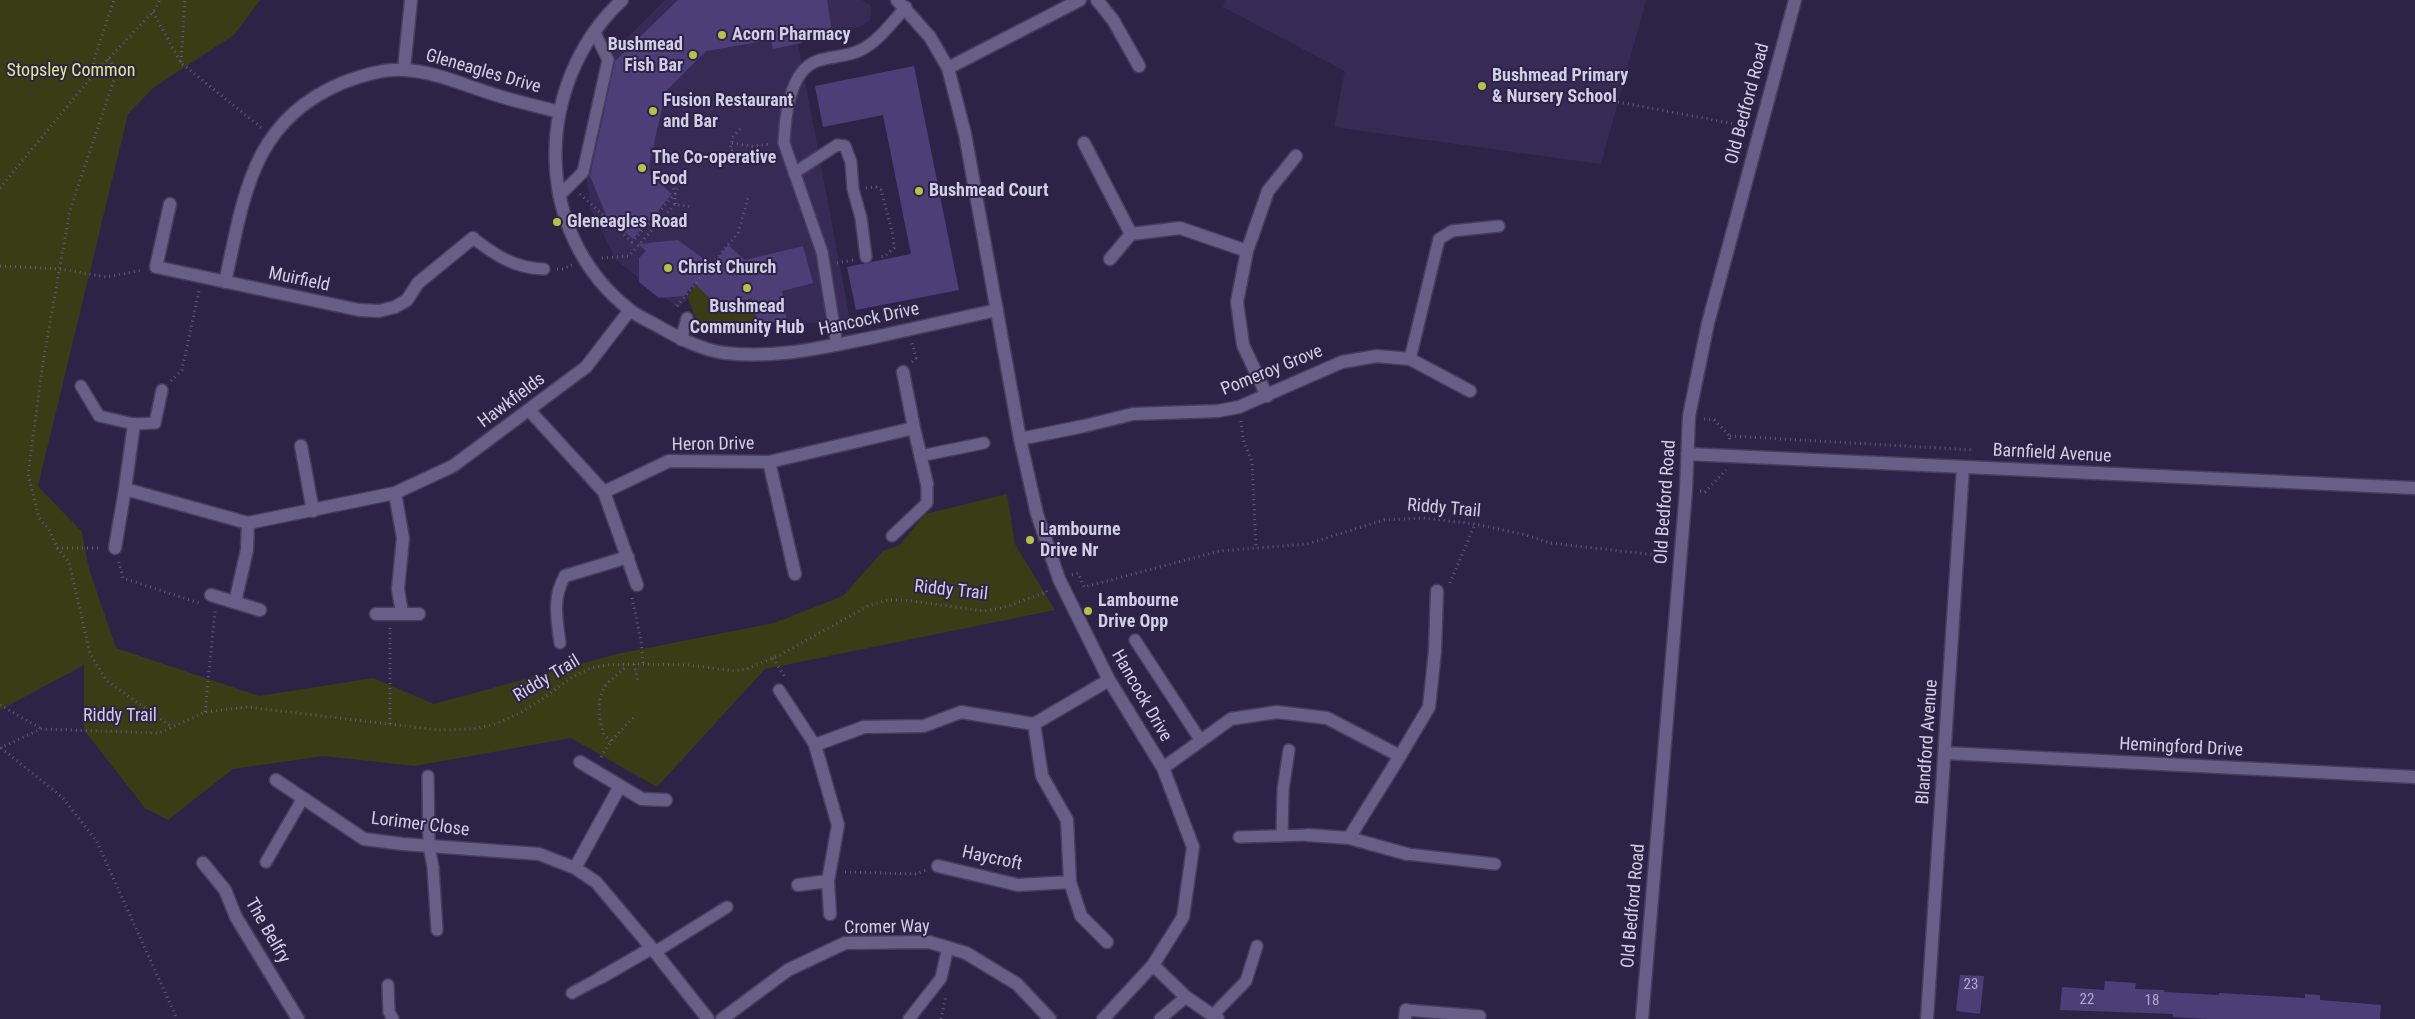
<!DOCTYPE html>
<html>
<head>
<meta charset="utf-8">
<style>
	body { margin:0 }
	canvas { display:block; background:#2d2347 }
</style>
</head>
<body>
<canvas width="2415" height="1019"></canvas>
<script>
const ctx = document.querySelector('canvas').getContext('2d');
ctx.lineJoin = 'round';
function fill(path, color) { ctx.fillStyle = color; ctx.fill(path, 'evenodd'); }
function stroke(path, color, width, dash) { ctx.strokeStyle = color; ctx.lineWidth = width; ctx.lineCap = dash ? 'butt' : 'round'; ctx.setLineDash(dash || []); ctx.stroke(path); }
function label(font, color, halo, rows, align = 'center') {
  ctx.font = font + ' "Roboto Condensed",sans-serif'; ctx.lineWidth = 4; ctx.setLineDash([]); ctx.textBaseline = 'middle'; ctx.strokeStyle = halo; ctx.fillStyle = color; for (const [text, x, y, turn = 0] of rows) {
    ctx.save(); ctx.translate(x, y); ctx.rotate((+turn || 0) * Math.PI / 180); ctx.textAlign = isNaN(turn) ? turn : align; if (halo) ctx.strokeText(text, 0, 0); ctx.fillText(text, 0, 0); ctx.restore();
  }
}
fill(new Path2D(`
	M665,0H862L871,6L870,20L862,26L798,44L850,320L768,327L752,298L721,309L695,285L688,298L678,308L616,260L591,209L585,168L611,54Z
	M1225,0H1646L1601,164L1334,127L1345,71L1223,7Z`), '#372b56');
fill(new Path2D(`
	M0,0H260L234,35L153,88L128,114L38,486L82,532L89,569L116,648L259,696L373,678L434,704L617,654L774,623L843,596L883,551L900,545L925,514L1007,494L1015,544L1055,610L765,669L657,787L571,738L415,766L323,756L233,769L168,820L145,808L84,730V665L0,710Z
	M695,284L721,309L752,298L758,324L735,328L697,321L688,298Z`), '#393c15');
fill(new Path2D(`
	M678,0H827L832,32L800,38L801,43L773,49L771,40L706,51L666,91L649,165L650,175L672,194L633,239L606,215L590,176L615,61Z
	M914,66L959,290L856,310L847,267L911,254L883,115L823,127L815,86Z
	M678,240L712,265L728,245L745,260L803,246L813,283L782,291L787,321L758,324L752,298L721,309L694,283L684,296L659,298L639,282V258L646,251L638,244Z
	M1960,975L1984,976L1980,1014L1956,1011Z
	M2105,981L2136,983L2135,989L2164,990V992L2219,995V993L2305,998V994L2320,995V1000L2381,1005L2380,1019H2208L2173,1017V1014L2060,1010L2062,987L2104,990Z`), '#4d3e78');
const service = new Path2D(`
	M794,173L837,145L845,146L851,162L853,189L861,218L866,257
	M559,196L583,172L608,60L594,31
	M473,238C495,255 514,268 544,269
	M681,340L687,318
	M837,345L822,252L784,143C785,118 789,71 817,61C831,56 847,57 861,50C879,41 893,21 906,7
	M1410,359L1439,239L1452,231L1499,226
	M81,386L99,416L134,424L155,423L162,390
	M920,456L984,443
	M892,536L927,503V484
	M1135,640L1201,741
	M560,643C557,620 552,597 565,576
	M779,690L815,745
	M428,776L429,846L433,867L437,930
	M1282,836L1283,790L1289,750
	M1239,837L1308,835
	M1407,854L1495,864
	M266,862L303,798
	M655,952L727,907
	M388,985L389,1012L393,1019
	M572,993L600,978
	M1406,1010L1480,1016
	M1212,1016L1246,981L1257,946
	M909,1019L941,978L948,947
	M1160,1019L1186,997`);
const minor = new Path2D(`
	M622,0C533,83 531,233 630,310C637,316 647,320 656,325C677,337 701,350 725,353C778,359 824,347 875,337C916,328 956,319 997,310
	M897,0L930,37L948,68L965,134L1020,439L1037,514L1059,579L1109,680L1163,768L1193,847L1183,917L1153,965L1103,1019
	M1097,0L1113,20L1139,66
	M948,68L1080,0
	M404,69L411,0
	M1084,143L1131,234L1180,228L1247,251
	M170,204L156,267L359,310L379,311L395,307L407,300L418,283L473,238
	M1110,259L1131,234
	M225,282C244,197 251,121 342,83C360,76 385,68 405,70C437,72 466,86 496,95C517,102 538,106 559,112
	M903,372L914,428
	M1267,396L1243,345L1237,302L1247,251L1268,191L1296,156
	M529,410L604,492L637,585
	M134,424L125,489L248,523L395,493L453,466L586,367L630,310
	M1020,439L1084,426L1133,414L1218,411L1239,407L1342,362L1377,356L1410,359L1470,391
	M301,446L313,511
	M1687,454L2415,488
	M769,462L914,428L927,484
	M604,492L669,461L769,462L795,574
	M395,493L403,538L398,589L402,613
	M115,548L125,489
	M565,576L628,557
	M211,595L260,610
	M235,602L247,550L248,523
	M376,614H419
	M1945,753L2415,777
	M580,762L642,799L666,800
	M1163,768L1231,719L1277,712L1327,718L1400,756L1429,707L1435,651L1437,591
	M276,780L364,839L403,844L539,854L575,868L596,882L655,952L708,1019
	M1308,835L1349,838L1400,756
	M1349,838L1407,854
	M203,863L225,890L236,917L298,1019
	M938,866L1018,885L1070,882L1067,820L1042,776L1034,724
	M575,868L620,786
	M1070,882L1081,916L1107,942
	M798,885L828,881
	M830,914L828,881L838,825L815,745L864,727L924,726L961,712L1034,724L1109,680
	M1153,965L1186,997L1218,1019
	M600,978L652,948
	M722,1019L788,970L845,943L929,942L966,953L1017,984L1050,1019
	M1405,1019L1406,1010
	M1642,1019L1686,490L1689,416L1708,323L1795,0
	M1927,1019L1963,467`);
stroke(service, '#473e5d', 14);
stroke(minor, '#473e5d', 15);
stroke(new Path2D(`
	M153,12L181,63L263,129
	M108,59L117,71L70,210L43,362L28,474L39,518L50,531L57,548L69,562L90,654L107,681L172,727
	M181,62L185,0
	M93,74L94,60L114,0
	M1618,102L1746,126
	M732,143L752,146L771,144
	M736,154L730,149L733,137L741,128
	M0,188L93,75L153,12L160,0
	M866,188L876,187L881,190L893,235L894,248L885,256L879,257
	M580,194L632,242L675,194L672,182
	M675,204V194L681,181
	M602,258L629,256L675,204L693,207
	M837,263L853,260
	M0,266L60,269L106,277L143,270
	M557,269H563L572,265
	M677,306L738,233L748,198
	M912,362L916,358L912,343
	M171,381L182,370L199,291
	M1704,419L1714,420L1730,436L1729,441
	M1241,421L1243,439L1252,462L1256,548
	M1730,436L1974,450
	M1700,491L1705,492L1726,470
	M57,548H100
	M119,562L123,578L199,603
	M1072,575L1078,573L1084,587L1220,551L1307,544L1384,520L1423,518L1475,524L1526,535L1550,543L1665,556V554
	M1450,583L1475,524
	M632,598L641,641L643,664
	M390,628V725
	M773,658L785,677
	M634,664L638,682
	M0,705L40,728
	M205,712L215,611
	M611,741L604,735C599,720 595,698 607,684C613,677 621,673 627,665
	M0,748L41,729L159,733L205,712L247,707L439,730L473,729L495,724L518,714L541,700L572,677L591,668L608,665L634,664L688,665L734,671L747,669L780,655L868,606L888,600H904L984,611L1002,608L1047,592L1046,590
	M1,748L62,797L96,840L177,1019
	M601,757L611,741L636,715
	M845,872L917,874L926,870
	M941,1019L946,995`), '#635b7b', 3, [1, 4]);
stroke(service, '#675f88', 11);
stroke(minor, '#675f88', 12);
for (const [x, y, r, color] of [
	[722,35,5,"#b7c148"],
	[693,55,5,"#b7c148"],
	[1482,86,5,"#b7c148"],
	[653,111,5,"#b7c148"],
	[642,168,5,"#b7c148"],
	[919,191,5,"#b7c148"],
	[557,222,5,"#b7c148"],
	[668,268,5,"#b7c148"],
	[747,288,5,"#b7c148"],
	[1030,540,5,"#b7c148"],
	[1088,611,5,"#b7c148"]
]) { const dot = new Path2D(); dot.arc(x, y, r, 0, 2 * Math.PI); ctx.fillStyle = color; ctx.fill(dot); stroke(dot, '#2d2347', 2); }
label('15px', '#b1aaca', null, [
	["23",1971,985],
	["22",2087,1000],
	["18",2152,1001]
]);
label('bold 18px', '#d2cee6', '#2d2347', [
	["Acorn Pharmacy",732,35],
	["Bushmead",683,45,"right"],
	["Fish Bar",683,66,"right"],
	["Bushmead Primary",1492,76],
	["& Nursery School",1492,97],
	["Fusion Restaurant",663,101],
	["and Bar",663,122],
	["The Co-operative",652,158],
	["Food",652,179],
	["Bushmead Court",929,191],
	["Gleneagles Road",567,222],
	["Christ Church",678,268],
	["Bushmead",747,307,"center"],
	["Community Hub",747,328,"center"],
	["Lambourne",1040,530],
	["Drive Nr",1040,551],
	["Lambourne",1098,601],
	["Drive Opp",1098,622]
], 'left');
label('18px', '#e0eb86', '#2d2347', [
	["Stopsley Common",71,71]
]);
label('18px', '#d2cee6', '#2d2347', [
	["Gleneagles Drive",483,72,16],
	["Old Bedford Road",1748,104,-75],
	["Muirfield",299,280,12],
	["Hancock Drive",869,320,-12],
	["Pomeroy Grove",1272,371,-22],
	["Hawkfields",512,401,-37],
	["Heron Drive",713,445,-1],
	["Barnfield Avenue",2052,454,3],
	["Old Bedford Road",1666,502,-86],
	["Riddy Trail",1444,509,5],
	["Riddy Trail",951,591,6],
	["Riddy Trail",547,679,-31],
	["Hancock Drive",1141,696,60],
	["Riddy Trail",120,716],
	["Blandford Avenue",1928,742,-86],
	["Hemingford Drive",2181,748,3],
	["Lorimer Close",420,825,7],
	["Haycroft",992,859,12],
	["Old Bedford Road",1634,906,-85],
	["Cromer Way",887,928,-1],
	["The Belfry",267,931,60]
]);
</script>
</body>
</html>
